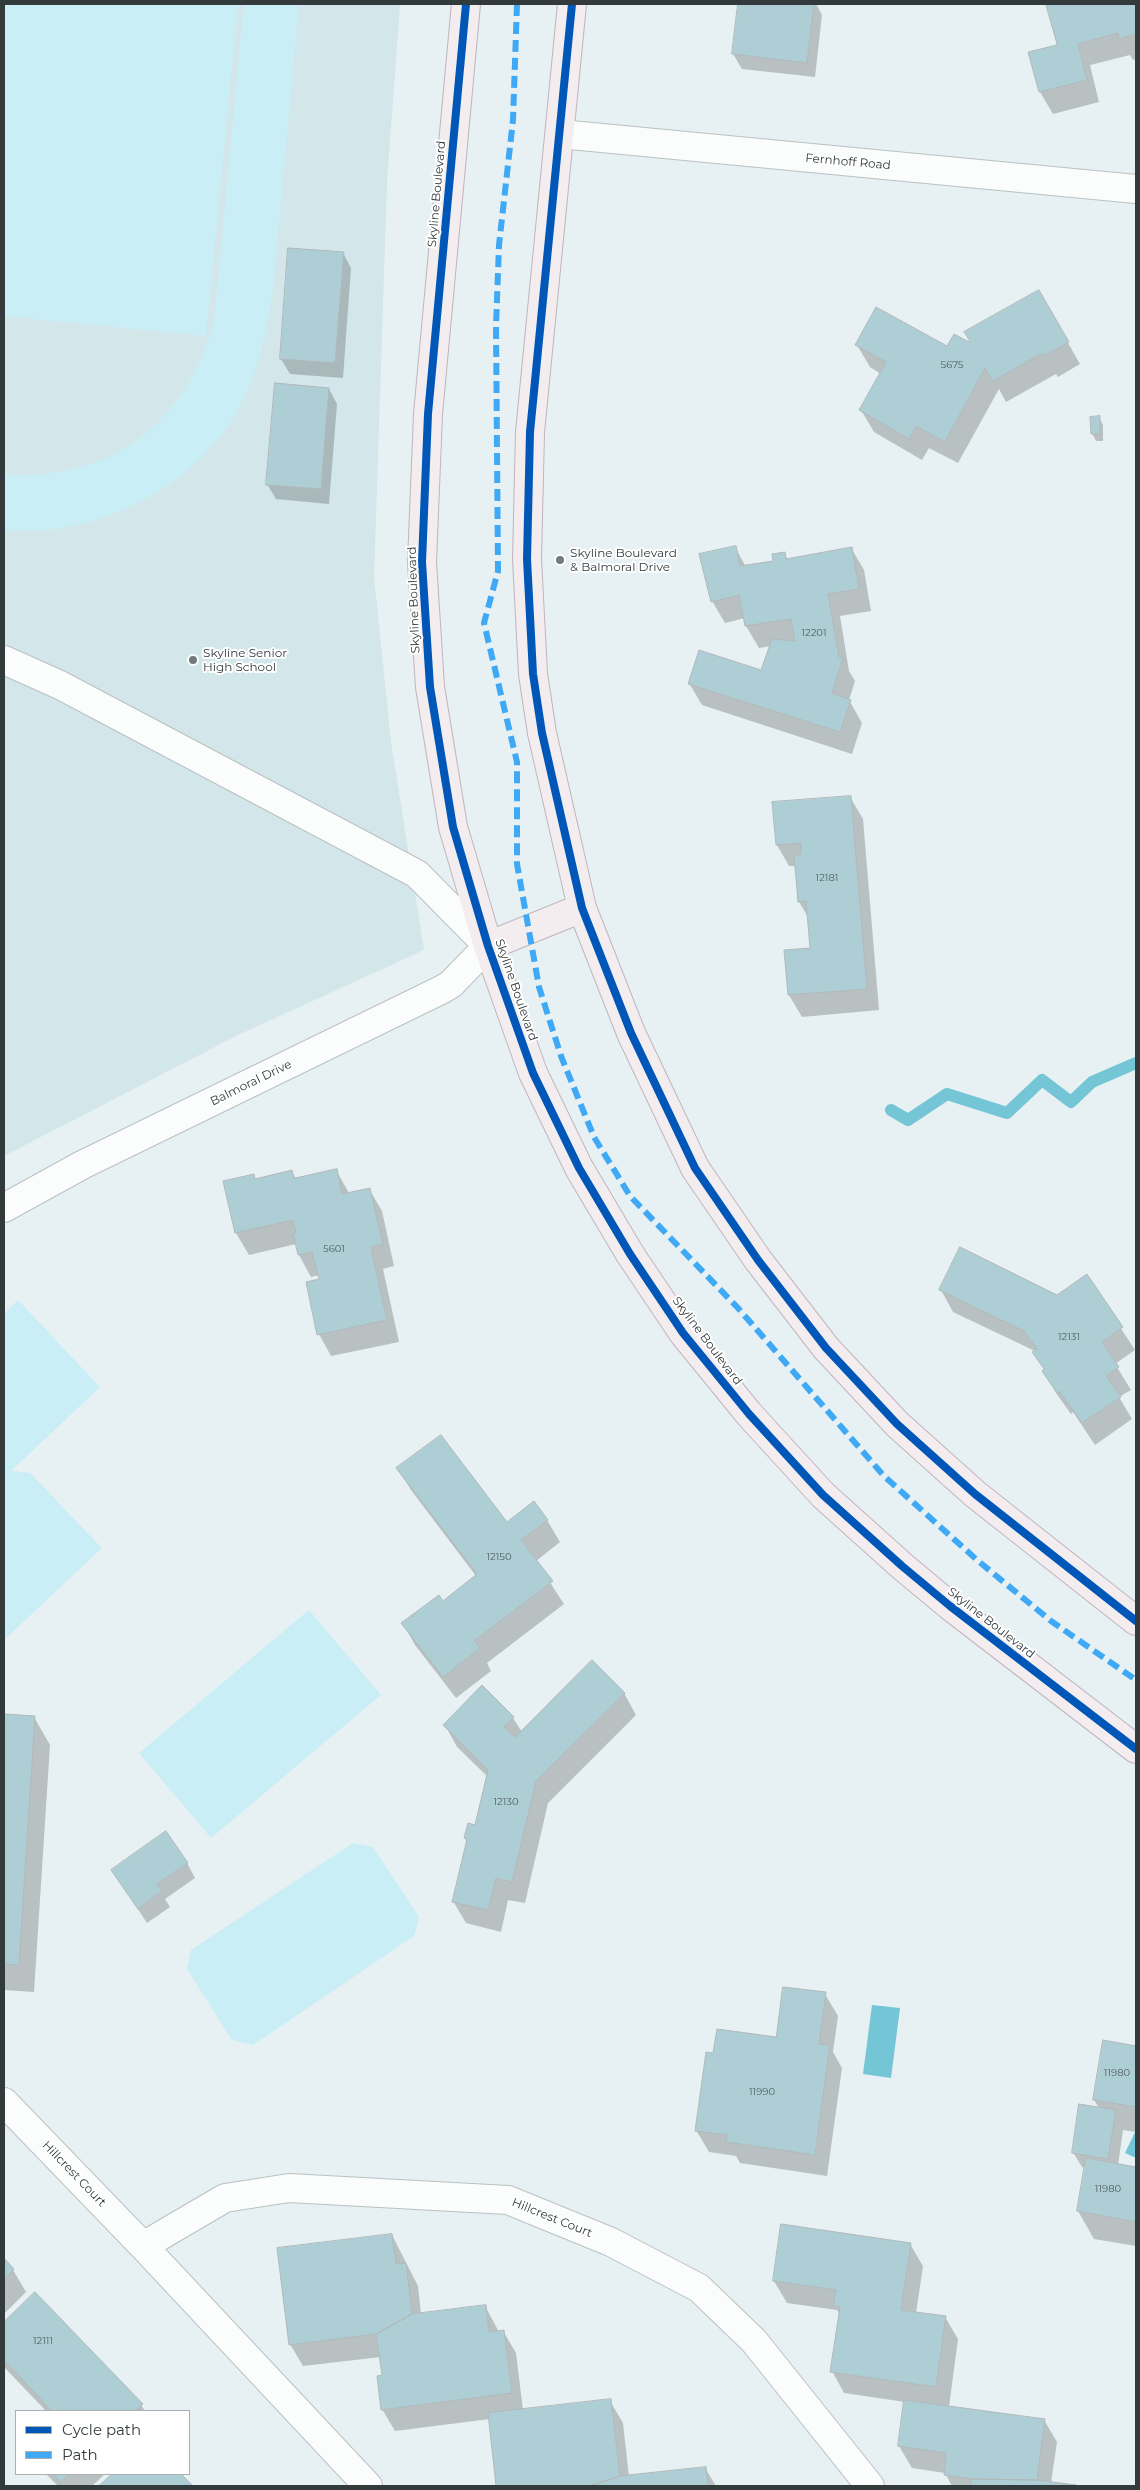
<!DOCTYPE html>
<html>
<head>
<meta charset="utf-8">
<style>
	body { margin:0 }
	#map { position:relative; width:1140px; height:2490px; overflow:hidden; background:#e7f0f2; font-family:Montserrat,sans-serif }
	canvas { display:block }
	.frame { position:absolute; inset:0; border:5px solid #333a3b; pointer-events:none }
	.legend { position:absolute; left:15px; top:2410px; width:175px; height:65px; box-sizing:border-box; background:#fff; border:1px solid #adb0b1; margin:0; padding:6px 9px; list-style:none; font-size:15px; color:#333a3b }
	.legend li { display:flex; align-items:center; gap:10px; height:25px }
	.legend b { width:25px; border:1px solid #adb0b1 }
</style>
</head>
<body>
<div id="map">
<canvas width="1140" height="2490"></canvas>
<div class="frame"></div>
<ul class="legend">
<li><b style="height:6px;background:#0057b8"></b>Cycle path</li>
<li><b style="height:6px;background:#3fa9f5"></b>Path</li>
</ul>
</div>
<script>
const ctx = document.querySelector('canvas').getContext('2d');
ctx.lineJoin = 'round';
function fill(path, color) { ctx.fillStyle = color; ctx.fill(path, 'evenodd'); }
function stroke(path, color, width, dash) { ctx.strokeStyle = color; ctx.lineWidth = width; ctx.lineCap = dash ? 'butt' : 'round'; ctx.setLineDash(dash || []); ctx.stroke(path); }
function label(font, color, halo, rows, align = 'center') {
  ctx.font = font + ' Montserrat,sans-serif'; ctx.lineWidth = 4; ctx.setLineDash([]); ctx.textBaseline = 'middle'; ctx.strokeStyle = halo; ctx.fillStyle = color; for (const [text, x, y, turn = 0] of rows) {
    ctx.save(); ctx.translate(x, y); ctx.rotate((+turn || 0) * Math.PI / 180); ctx.textAlign = isNaN(turn) ? turn : align; if (halo) ctx.strokeText(text, 0, 0); ctx.fillText(text, 0, 0); ctx.restore();
  }
}
fill(new Path2D(`
	M4,4H400L387,182L374,577L391,742L424,950L238,1035L4,1156Z`), '#d3e6ea');
fill(new Path2D(`
	M4,4H238L206,336L4,316Z
	M244,4H299L273,288C267,324 262,360 246,394C205,483 101,539 4,530V475C113,480 183,425 214,323Z
	M18,1300L100,1387L11,1471L30,1473L102,1548L4,1640V1314Z
	M309,1610L381,1695L211,1838L139,1753Z
	M353,1843L373,1847L419,1917L414,1936L253,2045L232,2040L187,1969L191,1950Z`), '#c9eef6');
fill(new Path2D(`
	M872,2005L900,2008L891,2078L863,2074Z
	M1136,2130V2158L1125,2153Z`), '#74c5d5');
fill(new Path2D(`
	M739,4H816L822,15L815,77L742,69L733,54Z
	M1048,4H1136V59L1133,60L1130,55L1090,65L1099,102L1053,114L1040,92L1030,53L1059,46Z
	M343,253L351,268L343,378L290,374L281,359Z
	M1039,292L1080,364L1058,377L1056,374L1006,402L999,389L958,463L929,448L922,460L874,432L861,410L881,374L870,367L857,345L974,346Z
	M329,389L337,404L329,504L276,499L267,484Z
	M1099,417L1103,425V441H1096L1092,433Z
	M735,547L746,567L775,562L784,553L788,560L851,548L864,570L871,611L840,616L849,671L855,681L849,700L862,723L852,754L702,705L689,683L762,672L771,646L759,648L746,626L745,618L725,623L712,601Z
	M850,797L863,819L879,1010L802,1017L789,995L811,949L808,917L799,902L796,866H789L777,845Z
	M336,1170L349,1193L369,1189L382,1211L394,1266L383,1269L399,1342L331,1356L319,1334V1275L311,1277L299,1255L296,1244L249,1255L236,1233L254,1176L256,1180L292,1172L296,1179Z
	M1087,1276L1135,1350L1115,1364L1131,1390L1119,1397L1132,1419L1095,1445L1073,1412L1071,1414L1056,1393L1035,1351L953,1312L941,1290L1057,1296Z
	M398,1468L507,1523L547,1520L560,1542L536,1561L564,1604L487,1663L491,1671L456,1698L415,1645L403,1623L443,1602L476,1576L411,1490Z
	M482,1687L513,1718L522,1732L624,1693L636,1715L548,1803L525,1903L508,1900L501,1932L466,1923L453,1901L467,1842L465,1838L476,1826L488,1777L457,1747L445,1725Z
	M4,1715L34,1717L50,1745L34,1992L4,1990Z
	M187,1863L195,1878L165,1899L170,1907L147,1923L122,1885Z
	M825,1994L838,2016L833,2052L842,2068L827,2176L740,2163L736,2156L709,2152L696,2130L714,2054L777,2039Z
	M1104,2041L1136,2047V2132L1123,2130L1118,2165L1136,2169V2246L1094,2239L1078,2211L1086,2168L1082,2167L1073,2152L1099,2108L1094,2100Z
	M392,2235L418,2286L421,2314L485,2306L499,2332L503,2331L516,2353L523,2410L610,2401L623,2423L629,2477L705,2468L716,2486H498L490,2419L395,2431L382,2409L383,2376L381,2357L303,2366L290,2344Z
	M910,2244L923,2266L916,2313L945,2317L958,2339L949,2407L1044,2420L1057,2442L1051,2483L1074,2486H952L945,2473L912,2468L899,2446L905,2402L844,2393L832,2371L840,2315L837,2310L787,2303L774,2281Z
	M4,2260L13,2270L26,2292L4,2314Z
	M35,2294L141,2405L145,2411H46L4,2367V2324Z
	M46,2474H105L92,2486H58Z
	M114,2474H180L191,2486H101Z`), '#0003');
stroke(new Path2D(`
	M891,1110L908,1120L947,1094L1007,1113L1042,1080L1071,1102L1092,1082L1136,1063`), '#74c5d5', 12);
const building = new Path2D(`
	M738,4H814L807,63L732,54Z
	M1046,4H1136V34L1119,39L1118,33L1078,44L1087,80L1039,92L1028,52L1057,45Z
	M288,248L344,252L335,363L280,359Z
	M1039,290L1069,342L1044,356L1042,353L993,381L985,368L945,442L916,426L909,439L859,410L886,362L855,345L876,307L947,346L954,334L971,343L964,332Z
	M275,383L329,388L321,489L266,485Z
	M1100,416V434H1091L1090,417Z
	M736,546L740,566L773,561L772,554L785,552L786,559L852,547L859,589L828,594L839,657L843,658L832,693L851,700L840,732L688,684L699,650L761,670L772,639L795,641L791,619L745,626L739,595L711,602L699,554Z
	M851,796L867,989L788,995L784,950L810,948L806,901L798,902L794,855L801,854V843L776,845L772,802Z
	M337,1169L342,1194L370,1188L383,1244L371,1247L387,1320L317,1335L306,1282L319,1279L312,1252L298,1255L293,1234L296,1233L293,1220L235,1233L223,1181L254,1174L255,1179L292,1170L294,1178Z
	M960,1247L1057,1295L1087,1274L1123,1327L1102,1342L1119,1367L1106,1376L1121,1397L1082,1423L1059,1391L1057,1393L1042,1371L1044,1369L1032,1352L1037,1349L1024,1331L939,1290Z
	M441,1435L507,1522L534,1501L548,1520L521,1540L553,1581L474,1641L480,1648L443,1677L401,1623L439,1595L443,1601L477,1574L396,1468Z
	M592,1660L625,1693L536,1781L512,1882L496,1878L488,1910L452,1902L467,1839L464,1838L468,1823L475,1825L488,1770L443,1725L482,1685L514,1717L504,1727L515,1737Z
	M4,1714L35,1716L19,1965L4,1964Z
	M166,1831L188,1863L157,1884L162,1891L138,1909L111,1870Z
	M783,1987L826,1992L819,2044L830,2045L815,2155L726,2142L727,2135L695,2131L706,2052L713,2053L717,2029L776,2037Z
	M1103,2040L1136,2046V2107L1093,2100Z
	M1079,2104L1116,2110L1108,2159L1072,2153Z
	M1086,2158L1136,2167V2222L1077,2211Z
	M781,2224L911,2243L901,2310L946,2316L936,2387L830,2372L840,2307L833,2306L836,2290L773,2281Z
	M392,2234L396,2264L406,2263L412,2314L376,2334L289,2345L277,2248Z
	M4,2258L14,2269L4,2280Z
	M35,2292L143,2404L135,2411H52L4,2360V2322Z
	M486,2305L489,2332L504,2330L512,2393L381,2410L377,2376L382,2375L376,2334L412,2314Z
	M611,2399L620,2476L590,2486H496L488,2413Z
	M904,2400L1045,2419L1037,2480L972,2479L944,2475L946,2453L898,2446Z
	M706,2467L708,2486H590L620,2476Z
	M53,2474H69L61,2482Z
	M112,2474H181L193,2486H99Z
	M972,2479L1037,2480L1076,2485L971,2486Z`);
fill(building, '#adced5');
stroke(building, '#b2b8ba', 1);
const minor = new Path2D(`
	M560,134L1136,189
	M4,660L60,685L417,874L488,946L451,984L443,989L82,1165L4,1208
	M4,2102L143,2246
	M368,2486L143,2246L225,2198L289,2188L508,2200L611,2242L699,2288L754,2341L870,2486`);
const major = new Path2D(`
	M466,4L428,414L422,562L430,687L453,827L488,946L533,1073L579,1168L630,1254L683,1333L749,1414L823,1495L902,1566L950,1606L1136,1749
	M572,4L530,432L527,559L533,674L542,733L582,908L631,1033L695,1168L758,1260L826,1348L897,1424L975,1494L1136,1621
	M488,946L582,908`);
stroke(minor, '#bac1c3', 30);
stroke(major, '#bfb6bd', 30);
stroke(minor, '#fbfdfd', 28);
stroke(major, '#f3edf0', 28);
stroke(new Path2D(`
	M517,4L513,120L499,245L496,327L498,571L484,623L517,762V864L539,987L561,1056L594,1137L630,1196L738,1308L884,1476L977,1560L1051,1621L1136,1680`), '#3fa9f5', 6, [12, 6]);
stroke(new Path2D(`
	M466,4L428,414L422,562L430,687L453,827L488,946L533,1073L579,1168L630,1254L683,1333L749,1414L823,1495L902,1566L950,1606L1136,1749
	M572,4L530,432L527,559L533,674L542,733L582,908L631,1033L695,1168L758,1260L826,1348L897,1424L975,1494L1136,1621`), '#0057b8', 8);
for (const [x, y, r, color] of [
	[560,560,5,"#727a7b"],
	[193,660,5,"#727a7b"]
]) { const dot = new Path2D(); dot.arc(x, y, r, 0, 2 * Math.PI); ctx.fillStyle = color; ctx.fill(dot); stroke(dot, '#fff', 2); }
label('10px', '#525f62', null, [
	["5675",952,365],
	["12201",814,633],
	["12181",827,878],
	["5601",334,1249],
	["12131",1069,1337],
	["12150",499,1557],
	["12130",506,1802],
	["11980",1117,2073],
	["11990",762,2092],
	["11980",1108,2189],
	["12111",43,2341]
]);
label('12px', '#333a3b', '#fff', [
	["Fernhoff Road",848,162,5],
	["Skyline Boulevard",437,194,-85],
	["Skyline Boulevard",414,600,-92],
	["Skyline Boulevard",516,990,71],
	["Balmoral Drive",251,1083,-26],
	["Skyline Boulevard",707,1341,53],
	["Skyline Boulevard",991,1623,38],
	["Hillcrest Court",74,2174,46],
	["Hillcrest Court",552,2218,22]
]);
label('12px', '#333a3b', '#fff', [
	["Skyline Boulevard",570,553],
	["& Balmoral Drive",570,567],
	["Skyline Senior",203,653],
	["High School",203,667]
], 'left');
</script>
</body>
</html>
